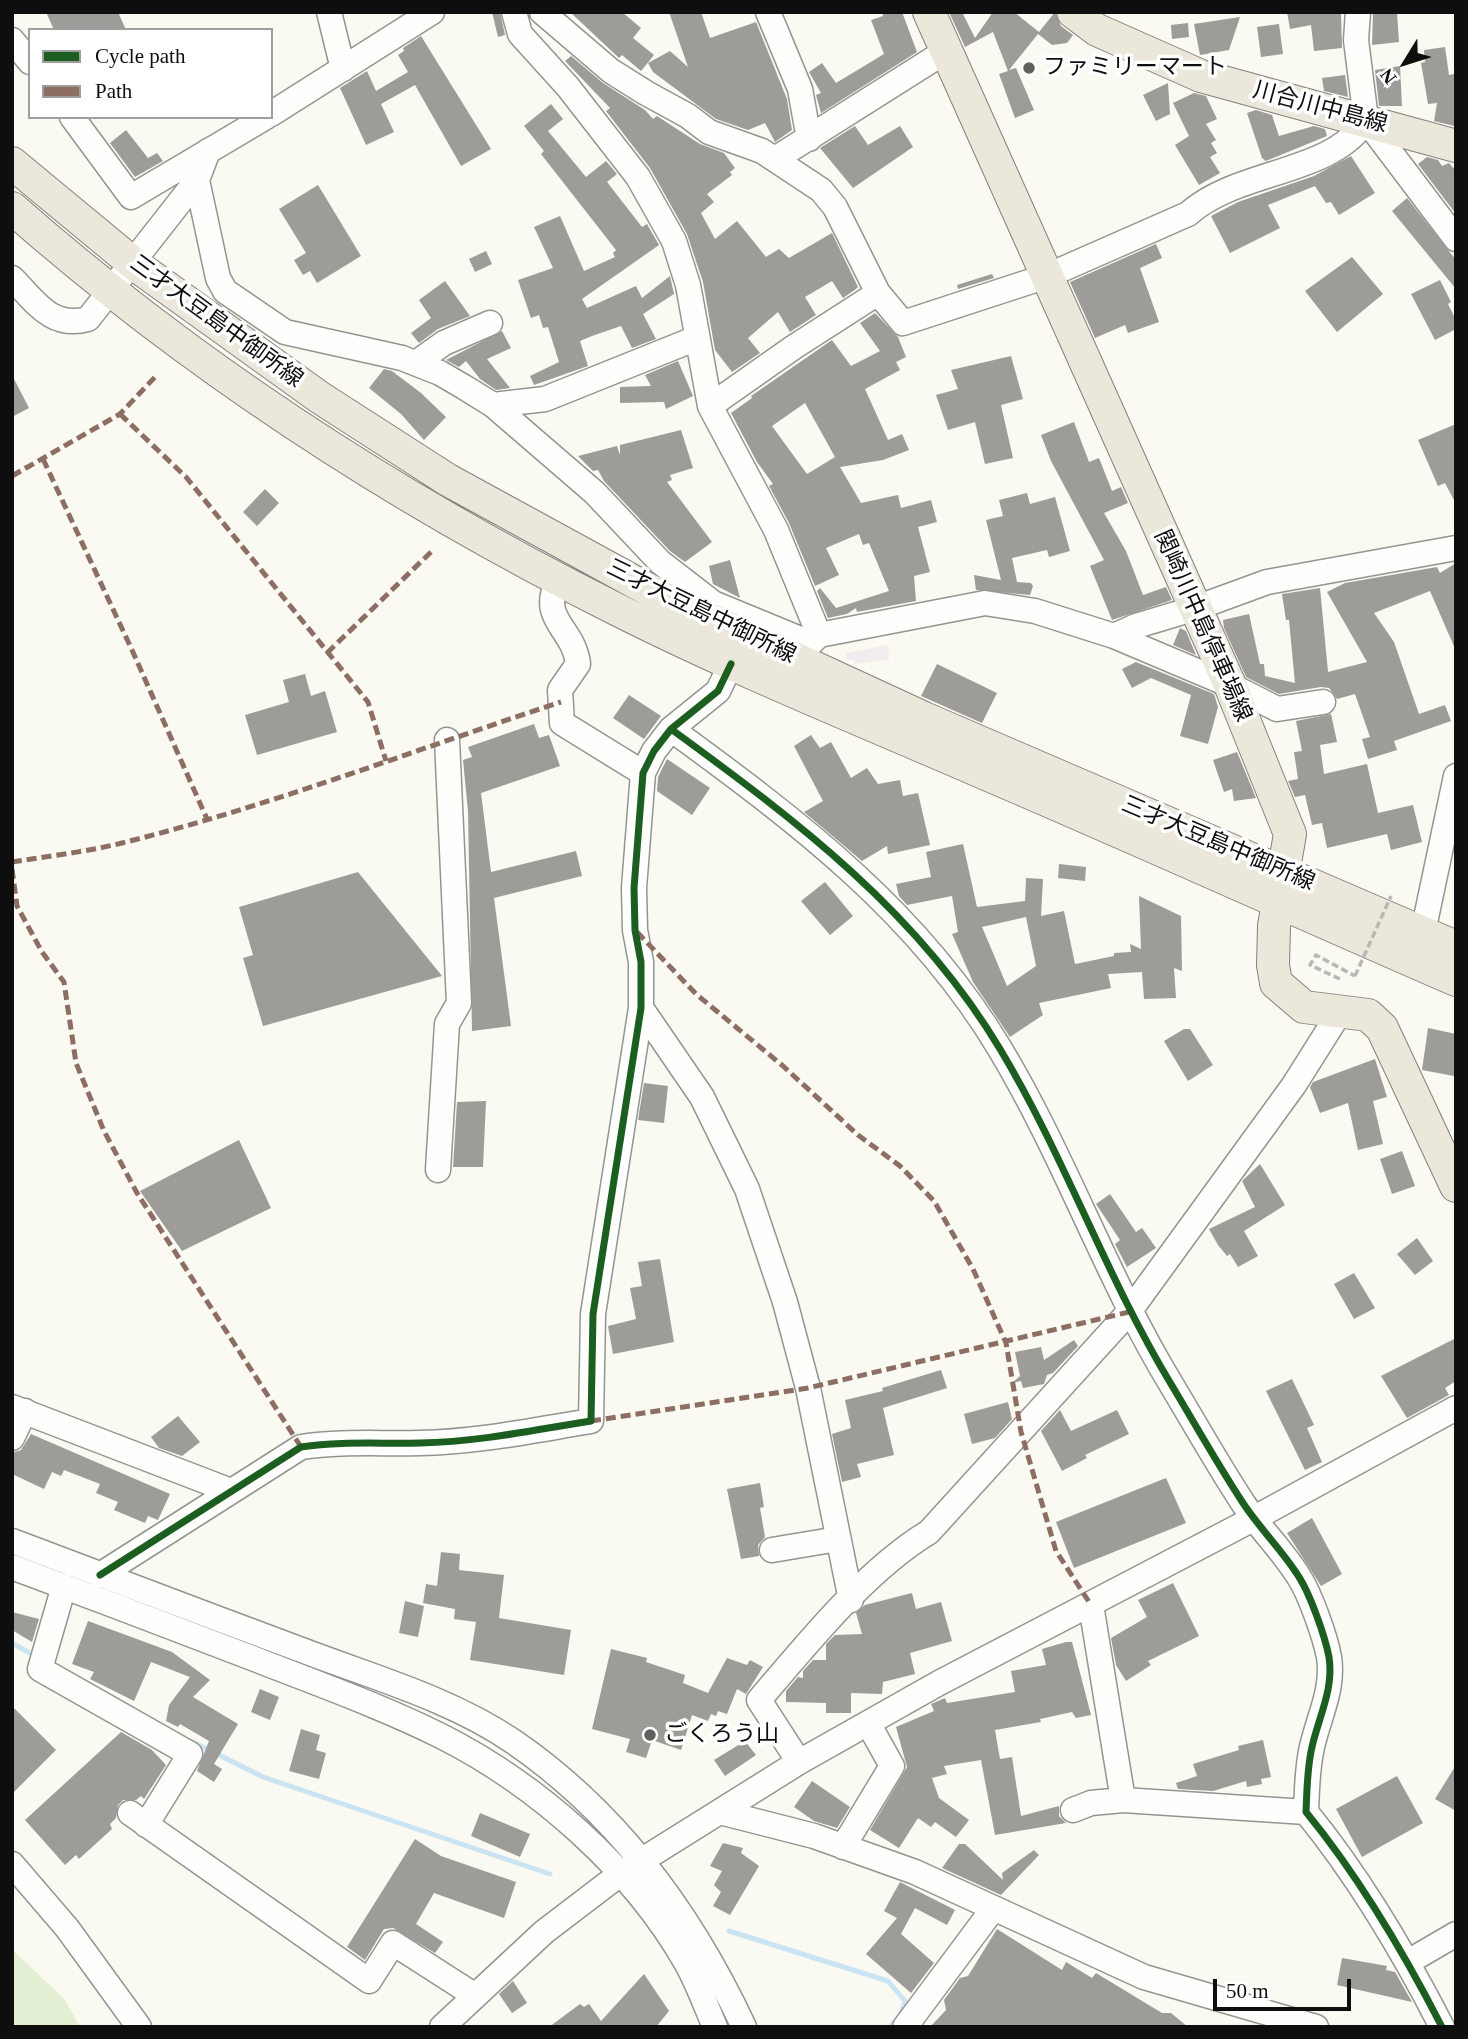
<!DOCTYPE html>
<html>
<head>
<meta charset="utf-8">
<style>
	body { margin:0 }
	#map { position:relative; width:1468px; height:2039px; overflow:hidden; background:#faf9f2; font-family:"Times New Roman",serif }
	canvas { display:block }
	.frame { position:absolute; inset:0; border:14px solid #0e0e0e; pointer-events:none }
	.legend { position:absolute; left:28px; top:28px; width:245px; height:91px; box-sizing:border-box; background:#fff; border:2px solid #9f9f9f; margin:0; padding:9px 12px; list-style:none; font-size:21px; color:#0e0e0e }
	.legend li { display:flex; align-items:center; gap:14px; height:35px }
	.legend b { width:35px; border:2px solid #9f9f9f }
	.north { position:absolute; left:1370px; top:28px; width:70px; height:70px; -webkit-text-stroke:5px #fff; paint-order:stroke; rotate:232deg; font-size:19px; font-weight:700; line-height:28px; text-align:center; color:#0e0e0e }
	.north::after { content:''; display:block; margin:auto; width:24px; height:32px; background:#0e0e0e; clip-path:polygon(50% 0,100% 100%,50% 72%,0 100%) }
	.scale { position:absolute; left:1213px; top:1979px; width:138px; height:32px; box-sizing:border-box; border:4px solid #0e0e0e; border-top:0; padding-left:9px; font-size:21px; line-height:24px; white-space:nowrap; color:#0e0e0e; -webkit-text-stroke:5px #fff; paint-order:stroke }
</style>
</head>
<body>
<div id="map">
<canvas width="1468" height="2039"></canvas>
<div class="frame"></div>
<ul class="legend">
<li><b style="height:9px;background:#1b5e20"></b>Cycle path</li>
<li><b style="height:9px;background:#8d6e63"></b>Path</li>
</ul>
<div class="north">N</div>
<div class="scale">50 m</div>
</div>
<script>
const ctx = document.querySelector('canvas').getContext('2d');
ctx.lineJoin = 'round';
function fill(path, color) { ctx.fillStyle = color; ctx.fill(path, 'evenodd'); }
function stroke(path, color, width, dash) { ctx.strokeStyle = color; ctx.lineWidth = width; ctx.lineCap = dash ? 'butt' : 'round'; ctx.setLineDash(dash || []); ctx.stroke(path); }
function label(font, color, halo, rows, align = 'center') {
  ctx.font = font + ' "Times New Roman","Noto Sans JP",serif'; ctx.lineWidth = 7; ctx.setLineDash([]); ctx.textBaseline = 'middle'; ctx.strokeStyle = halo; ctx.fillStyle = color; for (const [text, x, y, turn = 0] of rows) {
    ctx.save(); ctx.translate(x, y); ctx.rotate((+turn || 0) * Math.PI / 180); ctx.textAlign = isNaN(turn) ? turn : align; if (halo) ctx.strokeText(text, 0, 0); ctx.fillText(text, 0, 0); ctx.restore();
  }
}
fill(new Path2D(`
	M888,645L889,659L855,664L853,660H847L846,653Z`), '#f2ecef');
fill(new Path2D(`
	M12,1949L65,2000L80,2027H12Z`), '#e3efd3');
stroke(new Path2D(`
	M12,1643L37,1657
	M193,1742L263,1777L550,1874
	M729,1931L888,1981L905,2001L900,2016L890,2027`), '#cae4f3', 5);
fill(new Path2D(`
	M46,12H118L126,30H54Z
	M492,12H500L505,35L498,37Z
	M570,12H622L641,28L633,38L654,55L641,71L622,55L619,58Z
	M669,12H701L710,38L756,22L787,99L792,130L775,142L765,123L748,130L716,119L653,72L648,63L670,51L688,67Z
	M882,12H902L917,52L821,113L816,95L821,93L809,72L822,63L836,83L884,54L871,20L883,16Z
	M949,12H962L975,38L993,12H1014L1039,32L1055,12L1061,26L1073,35L1067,43L1052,45L1038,34L1009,70L1016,68L1034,110L1015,118L999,74L1008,71L993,32L965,47Z
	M1287,12H1341L1342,48L1314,51L1311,25L1290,29Z
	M1373,12H1397L1399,42L1372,45Z
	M1240,17L1229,50L1200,55L1194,24Z
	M1188,23L1189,37L1172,39L1171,25Z
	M1279,24L1283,54L1261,57L1257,27Z
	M421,36L491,149L461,166L415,85L381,104L394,132L366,145L340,88L367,71L376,91L408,72L398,55L404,51L403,48Z
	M1445,47L1449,75L1454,74L1456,84L1454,126L1434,121L1437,103L1428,104L1421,63L1425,62L1424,50Z
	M571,56L603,83L645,110L653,119L657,116L700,144L724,153L735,168L730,172L732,175L707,194L714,202L701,213L715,239L737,221L766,257L779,249L789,258L832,233L858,287L856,289L843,298L832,281L805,297L816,315L790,332L778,312L748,338L760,353L732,372L715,350L703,282L687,234L650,168L606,111L610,108L565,61Z
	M1400,66L1402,106H1379L1375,70Z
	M1345,75L1348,97L1324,91L1322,78Z
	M1168,83L1170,114L1156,121L1143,95Z
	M1194,93L1206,96L1217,119L1206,124L1216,140L1211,143L1217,153L1210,157L1220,173L1199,185L1175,145L1189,136L1173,103Z
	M551,104L563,119L548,131L586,177L606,161L617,174L607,182L642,227L647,224L659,245L582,299L587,308L636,286L642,298L670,276L674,294L643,314L656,339L632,348L621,326L592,336L580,341L588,366L534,385L530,376L559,362L548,327L543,328L539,315L531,318L518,280L553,268L534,227L560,216L584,271L615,257L613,253L616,250L541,154L544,151L524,126Z
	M1256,110L1272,115L1279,136L1314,126L1325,129L1327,136L1266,161L1262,158L1247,113Z
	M855,126L868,145L900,126L913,147L853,188L820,148Z
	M126,130L148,158L157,153L163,161L135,177L110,143Z
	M1351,156L1375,193L1339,215L1331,202L1326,203L1315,186L1268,205L1280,228L1230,253L1211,216L1238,202L1314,176Z
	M1427,157L1438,160L1442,166L1449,163L1456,171V214L1418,164Z
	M318,185L361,256L317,283L310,271L303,275L294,260L306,253L279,209Z
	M1407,198L1456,260V289L1392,211Z
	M1156,244L1162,258L1140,268L1159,322L1128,333L1125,325L1095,338L1070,282Z
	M486,251L492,264L475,272L469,259Z
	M1352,257L1383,294L1337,332L1305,291Z
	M992,274L994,278L958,289L957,285Z
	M1440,280L1451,302L1448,304L1456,320V329L1435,340L1411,294Z
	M445,281L470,316L438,329L419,343L411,333L431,318L419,300Z
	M875,313L898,337L906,357L896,362L900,370L865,389L888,440L902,434L909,450L883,460L840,467L861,503L898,495L901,508L931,500L937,522L918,527L930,572L914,576L916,601L857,612L856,608L847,614L828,618L817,591L820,588L836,608L889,591L869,543L863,545L859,534L826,548L839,575L815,586L789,523L769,486L773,484L757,462L731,413L752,398L751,396L832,340L851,366L880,351L860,323ZM805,403L835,457L807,474L772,426Z
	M502,331L511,348L487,359L510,388L496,390L480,379L466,361L459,367L446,360Z
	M1011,356L1023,399L1001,405L1013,458L985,464L975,422L948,430L936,395L958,389L951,370Z
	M678,361L693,396L666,409L664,402L620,403V387L651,386L645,375Z
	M384,369L392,371L421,393L446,417L424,440L401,414L369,388Z
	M12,375L29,408L12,417Z
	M1074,422L1089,462L1099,458L1112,491L1121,487L1128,503L1104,513L1126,551L1143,595L1166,587L1172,600L1112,620L1090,566L1104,560L1051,461L1041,435Z
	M1456,424V504L1445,483L1438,486L1418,440Z
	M681,430L693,468L670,475L672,480L667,482L712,542L685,562L670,551L604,481L598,470L593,471L578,456L617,446L620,455V445Z
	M265,489L279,503L257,526L243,512Z
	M1027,493L1030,504L1055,497L1070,551L1049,557L1047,550L1012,558L1017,582L1031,583L1033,586L1030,595L976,590L974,575L1001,580L986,520L1003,516L999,500Z
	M730,560L740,598L713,584L709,566Z
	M1456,563V651L1430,591L1374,613L1394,642L1419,714L1445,705L1451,721L1394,741L1397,750L1368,759L1362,739L1370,737L1355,694L1337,699L1329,688L1321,687L1279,694L1246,677L1224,628L1223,620L1249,614L1260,664H1264L1265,676L1295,683L1289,620H1286L1282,594L1320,588L1328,672L1367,662L1327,592L1345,583L1437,567L1440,573Z
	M1180,628L1186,631L1196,655L1173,645Z
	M1136,662L1214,694L1218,707L1208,744L1180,736L1191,695L1151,678L1132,688L1122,669Z
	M937,664L997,693L982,723L921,696Z
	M305,674L311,696L325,691L337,732L257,755L245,715L289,702L283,680Z
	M629,695L661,716L644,739L613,718Z
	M1331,714L1337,742L1320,745L1324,774L1367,764L1378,813L1413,805L1422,842L1391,850L1387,834L1327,848L1322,823L1312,825L1305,795L1295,797L1288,781L1298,779L1294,752L1302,751L1296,721Z
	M534,724L539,738L549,735L560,766L481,793L491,872L576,851L582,876L494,898L511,1026L472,1031L468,812L463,760L472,757L468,747Z
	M811,735L820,748L831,742L851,778L867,768L878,784L900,780L903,796L918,793L930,845L888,854L887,846L862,861L804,812L823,801L794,746Z
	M1237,752L1256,798L1234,801L1232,789L1224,792L1213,760Z
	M667,759L710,788L692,815L657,791L658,777Z
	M963,844L977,907L1025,901L1026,878L1043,879L1041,916L1064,911L1075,964L1114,956V953L1131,952L1130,944L1141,949L1139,896L1181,916L1182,971L1174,968L1176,998L1144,999L1142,972L1108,974L1111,988L1039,1003L1043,1015L1010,1037L973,982L952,934L958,932L952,896L907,905L899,896L896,884L931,877L926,852ZM1026,917L1036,966L1007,986L982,927Z
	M1059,864L1086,867L1085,881L1058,878Z
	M358,872L442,976L263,1026L243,958L253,955L239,907Z
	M825,882L853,916L830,935L801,901Z
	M1428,1028L1456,1034L1454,1076L1422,1070Z
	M1184,1029H1190L1213,1065L1188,1081L1164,1041Z
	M1375,1059L1387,1097L1373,1101L1383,1144L1358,1150L1348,1103L1320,1113L1310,1087L1313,1082Z
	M644,1083L668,1086L664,1123L638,1120Z
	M486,1101L483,1167H453L457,1102Z
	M239,1140L271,1208L182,1251L140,1191Z
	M1402,1151L1415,1186L1392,1194L1380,1159Z
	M1260,1164L1285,1205L1244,1231L1258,1256L1238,1267L1230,1254L1227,1256L1218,1245L1209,1229L1255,1207L1242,1181Z
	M1110,1194L1136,1232L1142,1228L1156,1248L1127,1267L1115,1244L1120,1240L1096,1204Z
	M1417,1238L1433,1261L1415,1275L1397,1254Z
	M660,1259L674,1342L613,1354L608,1326L636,1319L630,1288L642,1286L638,1262Z
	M1354,1273L1375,1308L1354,1319L1334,1284Z
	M1456,1338V1381L1445,1388L1449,1395L1407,1418L1381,1376Z
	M1074,1340L1078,1346L1053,1373L1047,1375L1044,1384L1023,1388L1021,1381L1012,1383L1020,1376L1015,1352L1041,1347L1044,1360Z
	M941,1370L947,1388L883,1408L894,1455L857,1464L861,1477L842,1482L832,1434L851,1428L845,1400L883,1391L882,1388Z
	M1292,1379L1314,1425L1307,1428L1322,1462L1305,1470L1266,1391Z
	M1008,1402L1012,1419L995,1438L972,1444L964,1414Z
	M1060,1410L1071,1431L1117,1410L1129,1434L1085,1455L1087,1458L1062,1471L1041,1431Z
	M178,1416L200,1442L182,1456L159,1448L151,1437Z
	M31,1434L170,1494L158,1520L148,1516L145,1523L114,1510L118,1502L96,1493L100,1484L64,1470L61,1476L52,1472L44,1489L12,1474V1453L21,1450Z
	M1166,1478L1186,1523L1074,1568L1056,1522Z
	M760,1483L764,1507L760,1508L765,1537L758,1545L759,1556L741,1559L727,1489Z
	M1312,1518L1342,1574L1321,1586L1287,1533Z
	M441,1552L460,1554L459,1570L504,1575L499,1618L571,1630L564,1675L470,1660L476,1622L454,1619L455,1609L423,1603L426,1584L437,1586Z
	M1173,1583L1199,1636L1148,1661L1151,1665L1126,1681L1116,1665L1111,1638L1147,1617L1138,1600Z
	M912,1593L916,1609L941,1602L952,1641L910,1653L915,1674L883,1682L882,1694L851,1693V1713H826V1703L786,1702V1691L798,1677L803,1678V1671L813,1660H826V1644L835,1635L862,1634L856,1613L865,1605Z
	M405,1601L424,1606L418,1637L399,1633Z
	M12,1612L39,1619L32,1642L12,1630Z
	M88,1621L172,1652L210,1680L193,1697L238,1724L214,1764L222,1769L214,1782L197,1771L209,1741L180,1724L178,1727L166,1721L169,1705L190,1677L151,1662L134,1701L90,1679L94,1672L72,1664Z
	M1066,1642H1072L1091,1715L1076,1718L1072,1712L1040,1719L1041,1722L995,1730L1000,1759L1012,1757L1021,1816L1059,1806V1816L1066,1823L995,1835L981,1760L944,1766L947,1774L932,1778L939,1798L969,1820L956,1837L935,1822L931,1827L918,1818L899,1848L870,1830L907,1767L896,1727L934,1711L931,1704L945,1698L947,1703L1015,1692L1011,1671L1046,1665L1042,1649Z
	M611,1649L647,1658L646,1662L685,1675L683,1683L708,1693L727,1658L747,1665L750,1660L763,1667L746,1694L737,1689L727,1714L718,1711L716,1716L711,1714L708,1721L692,1715L681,1750L652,1740L646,1758L626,1752L630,1739L592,1729Z
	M260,1689L279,1697L270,1720L251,1712Z
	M12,1706L56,1750L12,1794Z
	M301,1729L320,1735L316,1750L326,1753L319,1779L289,1771Z
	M121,1732L152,1750L166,1765L144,1799L141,1796L136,1800H123L118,1805L116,1818L110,1824L112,1829L79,1859L76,1855L65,1865L25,1820Z
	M1263,1740L1271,1777L1261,1779L1262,1784L1247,1787L1246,1781L1213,1791L1178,1789L1176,1783L1197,1776L1193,1764L1239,1750L1238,1746Z
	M745,1741L756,1755L725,1776L714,1760Z
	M1456,1765V1811L1435,1799Z
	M1397,1776L1423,1823L1362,1857L1336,1809Z
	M812,1781L850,1807L837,1828L814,1821L794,1807Z
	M480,1813L530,1834L520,1857L471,1836Z
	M415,1839L441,1856L516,1882L504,1918L434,1893L416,1924L443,1942L435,1953L393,1928L384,1929L365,1960L347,1947Z
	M723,1843L743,1848L741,1853L759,1866L730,1915L713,1906L721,1892L714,1885L722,1871L710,1866Z
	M959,1844H965L1003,1880L1002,1873L1034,1850L1039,1855L1001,1895L942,1868Z
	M900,1882L955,1910L947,1925L915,1908L901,1934L934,1963L911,1993L866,1954L897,1918L884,1911Z
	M997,1929L1062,1970L1066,1962L1092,1978L1096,1973L1162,2013H1171L1188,2027H930L946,2010L944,2000L960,1978L968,1976Z
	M1342,1958L1387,1966L1386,1970L1395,1972L1412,2002L1337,1985Z
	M644,1974L669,2011L656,2027H549L580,2004L584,2007L589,2004L601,2021Z
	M513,1981L527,2003L512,2013L499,1994Z`), '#9e9c98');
const minor = new Path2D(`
	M329,12L343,69
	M514,12L520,34L568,87L638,177L674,241L688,285L710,406L776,530L819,635
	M542,12L611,71L646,93L688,116L709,132L762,151L821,190L835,207L878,293L903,323L1047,276L1188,214C1238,169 1332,175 1366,120
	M768,12L800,89L809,139
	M1358,12L1356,40L1366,120L1456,239
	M12,40L30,62
	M271,114L432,12
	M72,117L131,197L266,117
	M775,159L946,51
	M197,180L218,278L225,291L285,332L402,358L440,373L464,387L493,405L595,493L660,562L713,603L810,643
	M12,278C36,302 51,329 88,319L197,180L208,151
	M416,363L444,343L490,323
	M493,405L545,399L697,338
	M710,406L794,347L878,293
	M559,579C537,620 574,627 578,664L560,690L562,723L643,773
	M1114,636L1230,685L1277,709L1323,702
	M809,645L819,635L985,603L1035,611L1114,636L1136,626L1196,608L1267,582L1456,548
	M671,729C797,821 918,912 1000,1049C1065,1157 1106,1277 1171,1384C1195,1424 1218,1465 1243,1503C1260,1529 1283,1551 1299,1577C1310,1594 1325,1636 1329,1657C1334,1689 1319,1716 1312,1747C1307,1768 1307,1790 1306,1812C1360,1878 1403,1951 1442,2027
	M1423,932L1456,776
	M641,1008L702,1097L747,1189L785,1302L808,1388L851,1600
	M438,1170L447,1024L459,1003L447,740
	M12,1407L231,1491
	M12,1438L25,1411
	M12,1541C113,1580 214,1617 315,1655C382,1680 454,1701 514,1742C617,1813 691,1914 744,2027
	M772,1550L838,1539
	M12,1567C95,1598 177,1629 260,1661C321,1685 383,1707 441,1736C538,1785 633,1869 687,1964C698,1984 706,2006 715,2027
	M100,1575L301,1447C341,1441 379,1444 420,1443C477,1442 535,1430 591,1421L593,1314L641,1008V962L635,930L634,888L643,773L654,751L671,729L718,691L731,664
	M64,1586L40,1669L190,1754L146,1825
	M1091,1605L1123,1800L1306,1812
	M799,1762L759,1700C808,1643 865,1571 929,1532L1129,1312L1294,1085L1340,1012
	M1073,1810L1091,1803L1123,1800
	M720,1812L814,1836L915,1872L1144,1977L1316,2027
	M130,1813L369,1981L393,1943L474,1995
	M843,1847L892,1766L868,1723
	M12,1864L67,1928L139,2027
	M1408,1962L1456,1934
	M442,2027L544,1932L620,1874L799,1762L939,1683L1253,1519L1456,1408
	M905,2027L993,1909`);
const major = new Path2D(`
	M929,12L1230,685L1290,834L1274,926L1273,965L1276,983L1304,1007L1368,1015L1382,1028L1456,1186
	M1073,12L1097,30L1201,76L1456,146
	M12,163L134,264L319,397L448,480L664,598L924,718L1456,947
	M12,208C194,368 400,501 616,609C737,670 862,720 986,774C1143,841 1299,912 1456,980`);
stroke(minor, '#949491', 27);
stroke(major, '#82817e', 34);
stroke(new Path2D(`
	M1340,979L1310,965L1316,955L1355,976`), '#b8b8b6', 3.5, [7, 3.5]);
stroke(minor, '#fefefd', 24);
stroke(major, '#ebe7da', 32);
stroke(new Path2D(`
	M1355,976L1391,896`), '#b8b8b6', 3.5, [7, 3.5]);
stroke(new Path2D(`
	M120,414L186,477L368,702L386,761
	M43,459L132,650L207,819
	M12,476L120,414L157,375
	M327,653L432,551
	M12,862C48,856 86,852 122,843C271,806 414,750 561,702
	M12,869L17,906L42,952L64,982L76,1063L104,1131L137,1193L301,1447
	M637,932L696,994L783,1066L858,1135L900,1166L934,1201L973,1269L1006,1343L1021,1432L1056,1551L1091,1605
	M591,1421L808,1388L1129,1312`), '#8d6e63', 5, [10, 5]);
stroke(new Path2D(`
	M671,729C797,821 918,912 1000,1049C1065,1157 1106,1277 1171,1384C1195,1424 1218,1465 1243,1503C1260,1529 1283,1551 1299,1577C1310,1594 1325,1636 1329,1657C1334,1689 1319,1716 1312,1747C1307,1768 1307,1790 1306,1812C1360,1878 1403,1951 1442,2027
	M100,1575L301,1447C341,1441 379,1444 420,1443C477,1442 535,1430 591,1421L593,1314L641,1008V962L635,930L634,888L643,773L654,751L671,729L718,691L731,664`), '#1b5e20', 7);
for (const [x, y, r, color] of [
	[1029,68,7,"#61605e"],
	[650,1735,7,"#61605e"]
]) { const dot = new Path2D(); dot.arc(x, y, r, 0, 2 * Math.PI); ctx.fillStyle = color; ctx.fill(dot); stroke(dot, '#fff', 2.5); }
label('23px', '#0e0e0e', '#fff', [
	["ファミリーマート",1043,68],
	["ごくろう山",664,1735]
], 'left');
label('23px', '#0e0e0e', '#fff', [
	["川合川中島線",1320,108,15],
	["三才大豆島中御所線",216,322,36],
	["三才大豆島中御所線",701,612,26],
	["関崎川中島停車場線",1202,626,66],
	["三才大豆島中御所線",1218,844,23]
]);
</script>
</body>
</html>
